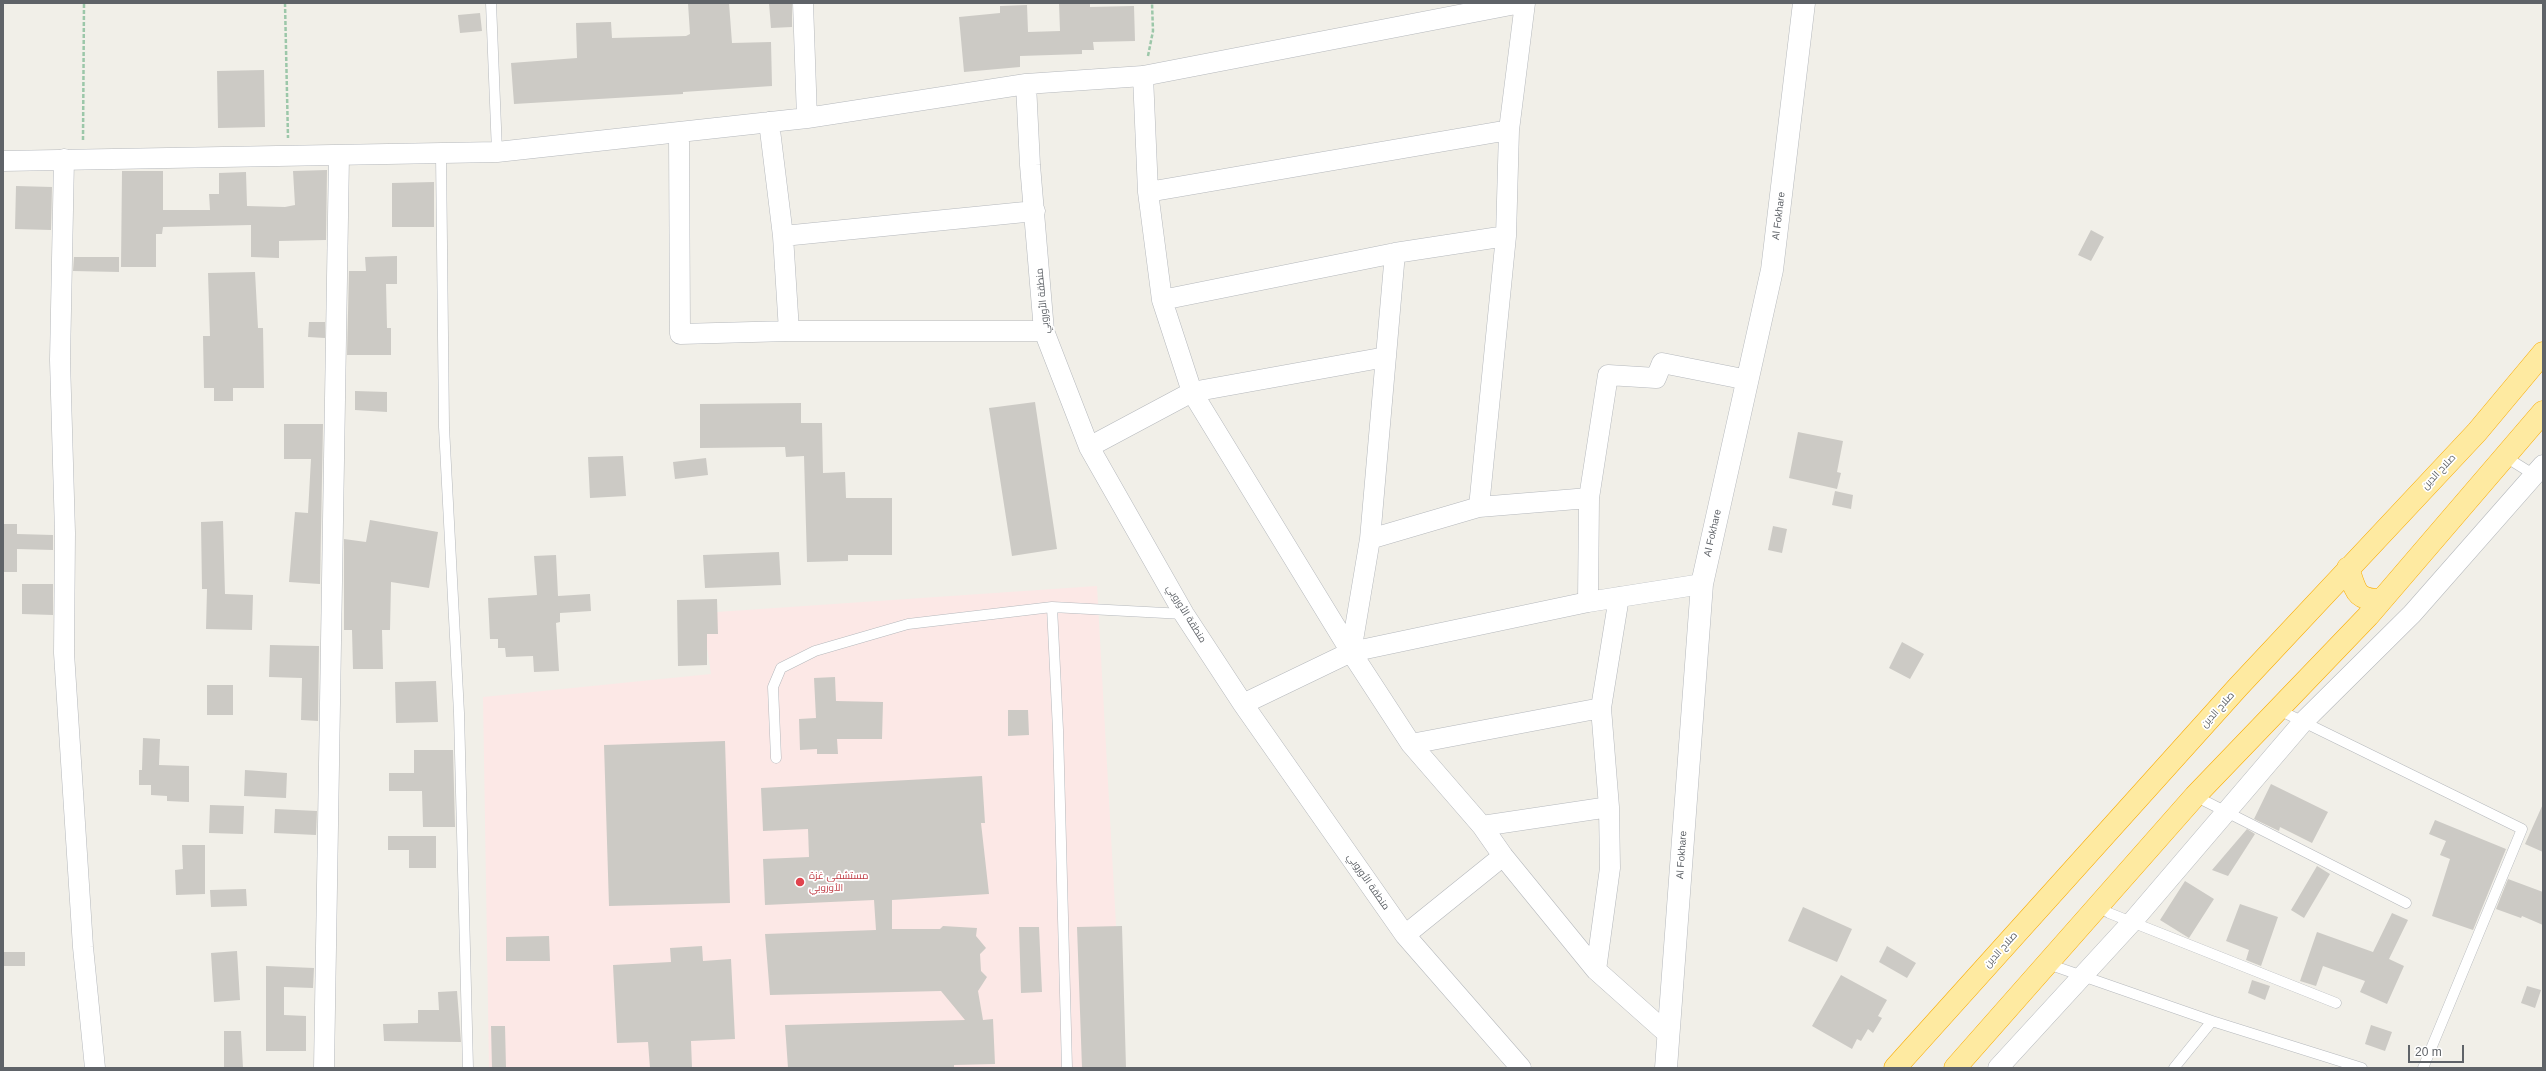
<!DOCTYPE html>
<html>
<head>
<meta charset="utf-8">
<style>
	body { margin:0 }
	#map { position:relative; width:2546px; height:1071px; overflow:hidden; background:#f1efe8; font-family:Arial,sans-serif }
	canvas { display:block }
	.frame { position:absolute; inset:0; border:4px solid #5f6368; pointer-events:none }
	.scale { position:absolute; left:2408px; top:1045px; width:56px; height:18px; box-sizing:border-box; border:2px solid #5f6368; border-top:0; padding-left:5px; font-size:12px; line-height:14px; white-space:nowrap; color:#5f6368; -webkit-text-stroke:3px #fff; paint-order:stroke }
</style>
</head>
<body>
<div id="map">
<canvas width="2546" height="1071"></canvas>
<div class="frame"></div>
<div class="scale">20 m</div>
</div>
<script>
const ctx = document.querySelector('canvas').getContext('2d');
ctx.lineJoin = 'round';
function fill(path, color) { ctx.fillStyle = color; ctx.fill(path, 'evenodd'); }
function stroke(path, color, width, dash) { ctx.strokeStyle = color; ctx.lineWidth = width; ctx.lineCap = dash ? 'butt' : 'round'; ctx.setLineDash(dash || []); ctx.stroke(path); }
function label(font, color, halo, rows, align = 'center') {
  ctx.font = font + ' Arial,Cairo,sans-serif'; ctx.lineWidth = 3.5; ctx.setLineDash([]); ctx.textBaseline = 'middle'; ctx.strokeStyle = halo; ctx.fillStyle = color; for (const [text, x, y, turn = 0] of rows) {
    ctx.save(); ctx.translate(x, y); ctx.rotate((+turn || 0) * Math.PI / 180); ctx.textAlign = isNaN(turn) ? turn : align; if (halo) ctx.strokeText(text, 0, 0); ctx.fillText(text, 0, 0); ctx.restore();
  }
}
fill(new Path2D(`
	M1097,586L1124,1068H489L483,697L711,674L702,613Z`), '#fce8e6');
fill(new Path2D(`
	M688,3H729L732,43L771,42L772,86L683,92V94L514,104L511,63L577,58L576,23L611,22L612,38L686,36L690,34Z
	M769,3H792V27L771,28Z
	M1059,3H1090V7L1134,6L1135,41L1093,42L1094,50H1082V54L1020,56V67L964,72L959,17L1000,13V6L1027,5L1028,32L1060,31Z
	M480,13L482,31L460,33L458,15Z
	M264,70L265,127L218,128L217,71Z
	M327,170L326,240L279,241V258L251,257V225L163,227L162,234H156V267H121L122,171H163V210H210L209,194H219V173L246,172L247,206L285,207L295,205L293,171Z
	M434,182V227H392V183Z
	M16,186L52,187L51,230L15,229Z
	M2091,230L2104,237L2091,261L2078,255Z
	M397,256V284H386L387,328H391V355H347L349,271H366L365,257Z
	M74,257H119V272L73,271Z
	M255,272L258,328H263L264,388H233V401H214V388H204L203,336H210L208,273Z
	M309,322H325V338L308,337Z
	M355,391L387,392V412L355,410Z
	M1035,402L1057,549L1012,556L989,408Z
	M801,403V423H822L823,473L845,472L846,498H892V555H848V561L807,562L804,456L786,457L785,447L700,448V404Z
	M284,424H323L320,584L289,582L295,512L308,513L311,459H284Z
	M1798,432L1843,441L1837,472L1841,473L1837,489L1789,478Z
	M623,456L626,496L590,498L588,457Z
	M706,458L708,475L675,479L673,462Z
	M1835,491L1853,495L1851,509L1832,505Z
	M370,520L438,532L429,588L391,582L390,630H382L383,669H353L352,630H344V539L366,542Z
	M223,521L225,594L253,595L252,630L206,629L207,589H202L201,522Z
	M3,524H17V534L53,535V550L17,549V572H3Z
	M1773,526L1787,529L1782,553L1768,550Z
	M779,552L781,585L705,588L703,555Z
	M556,555L558,596L590,594L591,611L560,613V622L556,623L559,671L534,672L533,656L506,657L505,648H498V639H490L488,598L537,595L534,556Z
	M22,584H53V615L22,614Z
	M717,599L718,634H707V665L678,666L677,600Z
	M1902,642L1924,654L1910,679L1889,668Z
	M270,645L319,646L318,721L301,720L302,678L269,677Z
	M835,677L836,701L883,702L882,739H837L838,754H817V749L800,750L799,719L816,718L814,678Z
	M436,681L438,722L396,723L395,682Z
	M207,685H233V715H207Z
	M1008,710H1028L1029,735L1008,736Z
	M143,738L160,739L159,765L189,766V802L167,801V796L151,795V785H139V770H142Z
	M725,741L730,903L609,906L604,745Z
	M414,750H453L455,827H423L422,791H389V773H414Z
	M245,770L287,773L286,798L244,796Z
	M982,776L985,823H981L989,894L892,900V929H940L943,926L977,928L976,936L986,948L980,954L981,971L987,977L978,991L983,1020L993,1019L995,1064L954,1065V1068H788L785,1025L965,1020L941,991L770,995L765,934L876,930L874,900L765,905L763,859L809,857L808,829L763,831L761,788Z
	M2271,784L2328,812L2312,843L2280,827L2279,831L2254,819Z
	M2543,804V852L2525,844Z
	M210,805L244,806L243,834L209,833Z
	M275,809L317,811L316,835L274,833Z
	M2435,820L2506,849L2473,930L2432,916L2450,859L2440,855L2446,841L2429,834Z
	M2247,829L2255,834L2228,876L2212,870Z
	M388,836H436V868H409V850H388Z
	M182,845H205V894L176,895L175,870L183,869Z
	M2317,866L2330,874L2304,918L2291,910Z
	M2508,879L2543,892V925L2522,916L2521,918L2496,909Z
	M2185,881L2214,899L2189,938L2160,920Z
	M246,889L247,906L211,907L210,890Z
	M2240,904L2278,917L2261,966L2246,960L2249,950L2226,941Z
	M1803,907L1852,929L1837,962L1788,941Z
	M2392,913L2408,920L2389,959L2404,966L2387,1004L2360,992L2365,981L2323,966L2316,986L2300,981L2317,932L2373,952Z
	M1122,926L1126,1068H1082L1077,927Z
	M1019,927H1039L1042,992L1021,993Z
	M549,936L550,961H506V937Z
	M702,946L703,961L731,959L735,1039L691,1041L692,1068H650L648,1042L617,1043L613,965L671,962L670,948Z
	M1887,946L1916,963L1907,978L1879,962Z
	M237,951L240,1000L214,1002L211,953Z
	M3,952H25V966H3Z
	M266,966L314,968L313,988L284,987V1015L306,1016V1051H266Z
	M1841,975L1887,1000L1878,1016L1882,1018L1873,1033L1868,1029L1861,1041L1857,1039L1852,1049L1812,1026Z
	M2252,980L2270,986L2265,1000L2248,993Z
	M2527,986L2541,990L2535,1008L2521,1003Z
	M457,991L461,1042L384,1041L383,1024L418,1023V1010H439L438,992Z
	M2371,1025L2392,1032L2385,1051L2365,1044Z
	M491,1026H505L506,1068H492Z
	M224,1031H241L243,1068H224Z`), '#cccac5');
const service = new Path2D(`
	M491,3L497,152
	M441,154L444,427L459,713L468,1068
	M2504,456L2536,476
	M2277,709L2522,829L2423,1068
	M776,758L773,687L781,668L815,651L908,624L1052,607
	M2195,796L2406,903
	M2099,906L2109,913L2336,1003
	M2048,964L2212,1021L2362,1068
	M1067,1068L1058,730L1052,607L1184,614
	M2174,1068L2212,1021`);
const minor = new Path2D(`
	M803,3L807,118
	M1525,3L1509,130L1506,236L1479,507L1589,498
	M1143,76L1148,192L1162,300L1192,392L1351,652L1411,744L1482,826L1503,856L1596,970L1669,1035
	M1026,84L1030,165L1044,331L1089,447L1184,614L1243,704L1405,935L1521,1068
	M769,122L783,236L789,331
	M679,133L680,334L789,331H1044
	M64,159L60,360L65,533L64,653L83,947L95,1068
	M3,161L497,152L807,118L1026,84L1143,76L1521,3
	M1148,192L1509,130
	M783,236L1035,211
	M1162,300L1395,253L1506,236
	M1089,447L1192,392L1386,357
	M1370,539L1479,507
	M1588,602L1589,498L1608,375L1656,378L1662,363L1748,380
	M1351,652L1588,602L1702,584
	M1243,704L1351,652L1370,539L1395,253
	M1411,744L1601,708
	M1482,826L1609,807
	M1405,935L1503,856
	M1596,970L1610,868L1609,807L1601,708L1619,597
	M324,1068L339,156
	M1998,1068L2132,922L2303,722L2412,614L2543,465`);
const tertiary = new Path2D(`
	M1666,1068L1702,584L1772,270L1804,3`);
const trunk = new Path2D(`
	M2348,568C2356,591 2355,600 2381,600
	M1895,1068L2238,687L2477,432L2543,353
	M1955,1068L2195,796L2368,616L2543,412`);
stroke(service, '#b5b8bc', 11);
stroke(minor, '#b5b8bc', 21);
stroke(tertiary, '#b5b8bc', 23);
stroke(trunk, '#f9ab00', 23);
stroke(new Path2D(`
	M285,3L288,138
	M1148,56L1153,31L1152,3
	M83,140L84,3`), '#9cc7a9', 2.5, [4, 2]);
stroke(service, '#fff', 10);
stroke(minor, '#fff', 20);
stroke(tertiary, '#fff', 22);
stroke(trunk, '#feeaa1', 22);
for (const [x, y, r, color] of [
	[800,882,5,"#e0444e"]
]) { const dot = new Path2D(); dot.arc(x, y, r, 0, 2 * Math.PI); ctx.fillStyle = color; ctx.fill(dot); stroke(dot, '#fff', 1.5); }
label('10px', '#5f6368', '#fff', [
	["Al Fokhare",1779,216,-83],
	["منطقة الأوروبي",1043,301,-96],
	["صلاح الدين",2439,472,-47],
	["Al Fokhare",1713,533,-77],
	["منطقة الأوروبي",1186,614,58],
	["صلاح الدين",2218,710,-48],
	["Al Fokhare",1682,855,-86],
	["منطقة الأوروبي",1368,882,55],
	["صلاح الدين",2001,950,-48]
]);
label('10px', '#be3a42', '#fff', [
	["مستشفى غزة",809,876],
	["الأوروبي",809,888]
], 'left');
</script>
</body>
</html>
